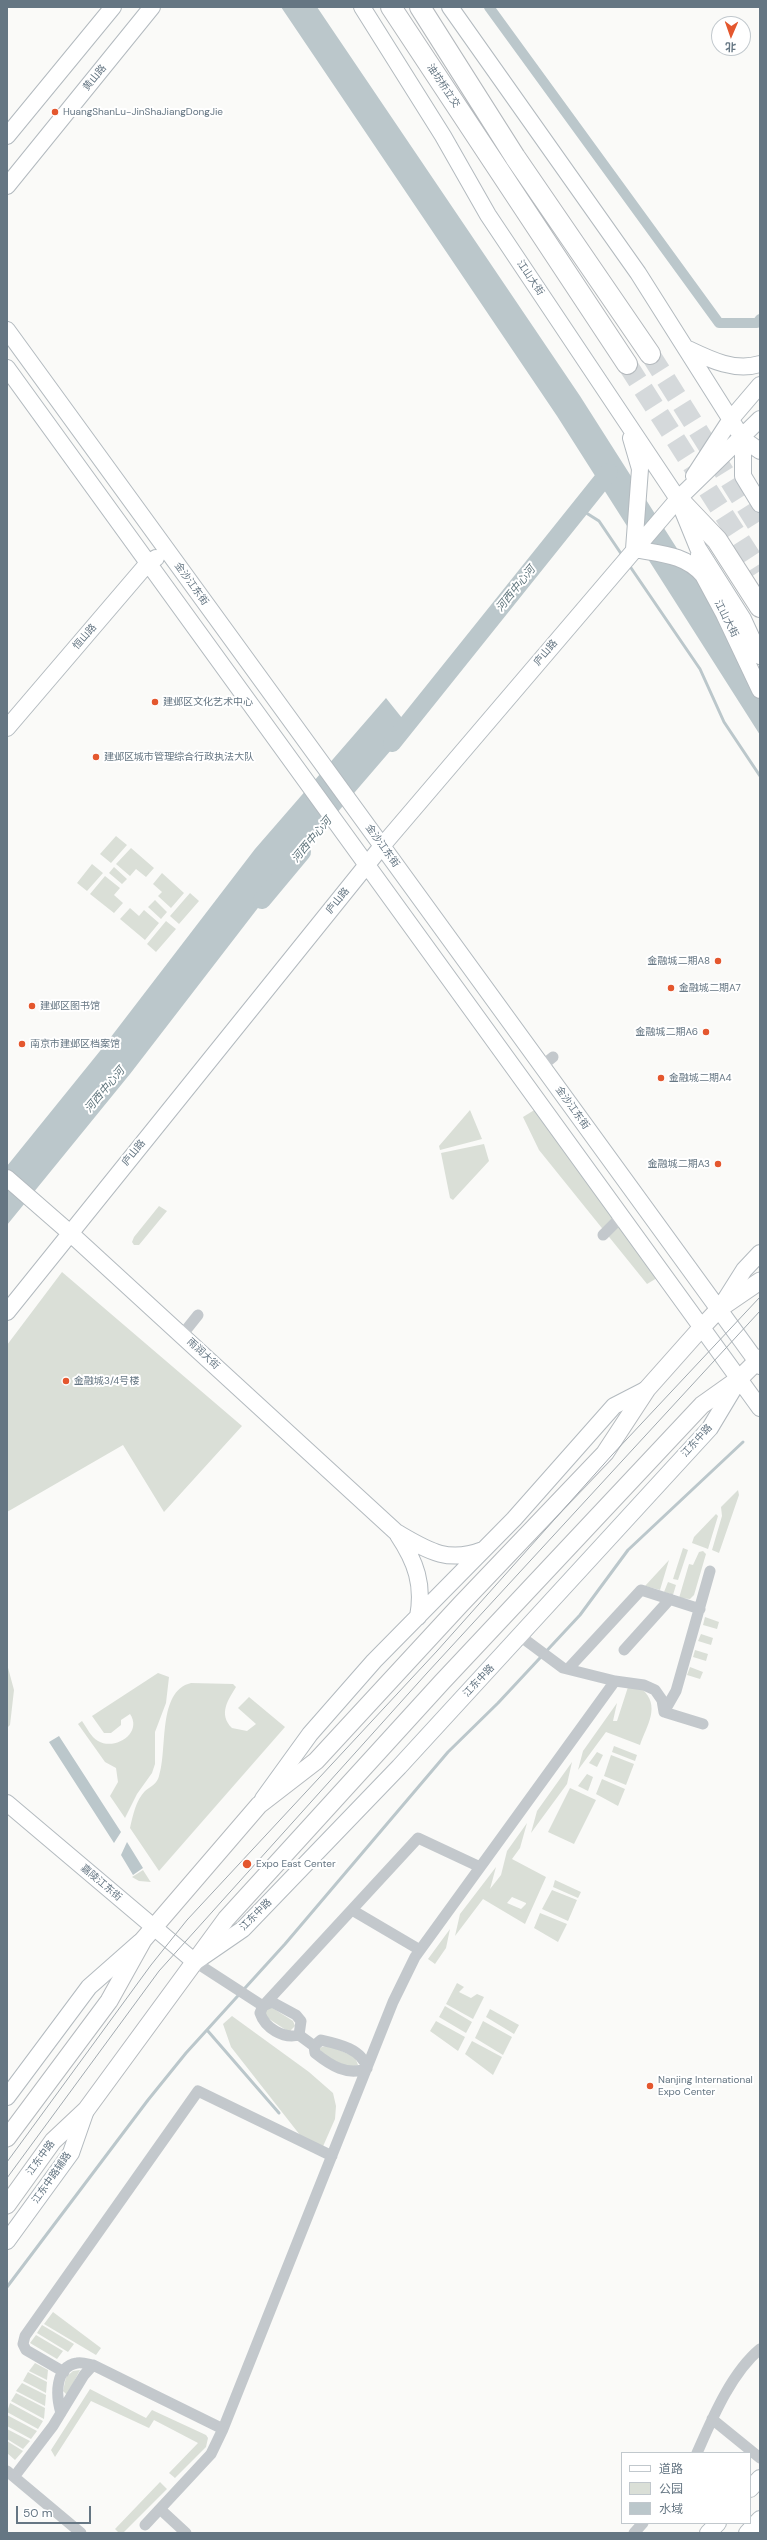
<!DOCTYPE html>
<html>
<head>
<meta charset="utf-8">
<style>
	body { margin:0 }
	#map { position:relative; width:767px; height:2540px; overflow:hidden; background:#fafaf8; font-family:"DM Sans","Noto Sans SC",sans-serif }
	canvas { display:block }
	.frame { position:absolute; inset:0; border:8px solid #657683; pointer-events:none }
	.legend { position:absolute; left:621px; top:2452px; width:130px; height:72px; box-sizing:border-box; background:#fff; border:1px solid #c1c8cd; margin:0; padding:5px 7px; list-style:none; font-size:12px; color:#657683 }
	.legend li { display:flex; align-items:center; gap:8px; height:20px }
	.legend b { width:20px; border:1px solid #c1c8cd }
	.north { position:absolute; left:711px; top:16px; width:40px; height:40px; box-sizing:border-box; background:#fff; border:1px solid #c1c8cd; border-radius:50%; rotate:182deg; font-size:11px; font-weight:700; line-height:16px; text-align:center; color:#657683 }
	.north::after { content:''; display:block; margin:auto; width:14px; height:18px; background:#e4572e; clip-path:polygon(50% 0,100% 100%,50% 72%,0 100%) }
	.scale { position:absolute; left:16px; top:2506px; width:75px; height:18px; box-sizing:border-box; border:2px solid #657683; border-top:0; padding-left:5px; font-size:12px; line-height:14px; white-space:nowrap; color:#657683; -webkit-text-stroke:3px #fff; paint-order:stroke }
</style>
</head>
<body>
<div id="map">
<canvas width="767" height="2540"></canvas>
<div class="frame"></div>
<ul class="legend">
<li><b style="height:5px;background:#fff"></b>道路</li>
<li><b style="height:11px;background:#dadfd7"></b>公园</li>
<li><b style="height:11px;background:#bbc7cb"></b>水域</li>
</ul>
<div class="north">北</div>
<div class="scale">50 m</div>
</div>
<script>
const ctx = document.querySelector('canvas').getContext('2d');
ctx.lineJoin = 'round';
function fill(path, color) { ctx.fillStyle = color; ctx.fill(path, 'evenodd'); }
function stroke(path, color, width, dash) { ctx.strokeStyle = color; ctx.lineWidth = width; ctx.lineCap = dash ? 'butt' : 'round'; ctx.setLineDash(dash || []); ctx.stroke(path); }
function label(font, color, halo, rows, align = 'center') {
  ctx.font = font + ' "DM Sans","Noto Sans SC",sans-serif'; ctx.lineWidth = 4; ctx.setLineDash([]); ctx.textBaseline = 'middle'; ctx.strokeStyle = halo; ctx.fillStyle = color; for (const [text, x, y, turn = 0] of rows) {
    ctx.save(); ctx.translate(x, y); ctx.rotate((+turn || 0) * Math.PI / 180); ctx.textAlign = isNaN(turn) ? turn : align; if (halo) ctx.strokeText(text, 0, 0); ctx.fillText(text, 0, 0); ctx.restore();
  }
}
fill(new Path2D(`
	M116,836L127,845L111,863L100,854Z
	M131,848L154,868L146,877L136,869L130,876L116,864Z
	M92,864L103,873L87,891L77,883Z
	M114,867L127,879L122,884L109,873Z
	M162,873L184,893L171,908L158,896L162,892L153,884Z
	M105,876L120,888L114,895L123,903L114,913L90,894Z
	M190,893L199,901L179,924L170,916Z
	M155,900L167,912L161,919L148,907Z
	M130,908L139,916L144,910L159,923L145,940L120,919Z
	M166,921L176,929L156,952L147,944Z
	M536,1109L657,1278L647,1284L539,1150L523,1117Z
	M470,1110L482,1139L440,1150L439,1146Z
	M484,1144L489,1161L453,1200L450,1198L441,1153Z
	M159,1206L167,1211L139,1245H134L132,1242L134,1237Z
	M62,1272L242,1426L164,1512L123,1445L7,1512V1345Z
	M738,1490L739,1495L719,1553L712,1550L722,1516L721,1507Z
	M716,1514L718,1516L708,1549L692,1543L694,1537Z
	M683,1548L688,1550L678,1580L673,1579Z
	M703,1551L706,1554L694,1595L690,1599L679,1598L689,1564L693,1565L699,1552Z
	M669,1560L660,1590L645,1586Z
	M668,1582L676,1585L673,1595L664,1592Z
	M705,1617L719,1622L717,1629L703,1625Z
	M701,1634L713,1638L711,1645L698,1641Z
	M695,1650L708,1654L706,1661L693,1657Z
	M7,1664L14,1690L10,1725L7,1728Z
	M690,1667L703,1672L700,1679L687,1675Z
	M158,1673L169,1677L166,1703L155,1732V1764L152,1773L137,1794L125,1818L110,1796L118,1782L116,1768L105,1762L78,1724L82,1721C87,1728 91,1737 98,1741C115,1751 143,1733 130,1714L121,1720V1725L111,1733H104L92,1716Z
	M191,1683L233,1684L236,1687C228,1700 218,1714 232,1728L247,1731L256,1724L238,1708L249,1697L285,1727L159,1871L130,1828C133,1815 136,1800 145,1791C151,1786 157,1784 159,1776C168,1750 157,1691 191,1683Z
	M628,1687L642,1689C661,1706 647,1725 640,1745L606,1732L578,1770L583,1751L617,1703L613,1721H617Z
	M614,1746L637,1755L635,1761L612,1752Z
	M597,1752L603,1755L597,1767L589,1763Z
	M611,1755L634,1764L626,1785L604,1776Z
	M572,1762L567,1784L531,1833L537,1811Z
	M587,1774L593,1777L588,1791L578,1786Z
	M602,1779L625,1789L618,1806L596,1794Z
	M570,1788L596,1800L574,1844L548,1832Z
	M527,1823L520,1848L512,1859L546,1877L525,1924L483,1899L455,1936L460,1914L496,1867L490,1889L501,1875L507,1851ZM512,1897L526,1903V1904L521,1909L507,1903Z
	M143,1870L150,1881L151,1882L139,1881L132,1877Z
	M555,1880L581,1892L578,1898L553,1887Z
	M552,1890L577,1900L568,1921L542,1909Z
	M540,1913L567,1924L558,1942L534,1928Z
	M450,1929L446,1948L435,1964L428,1959Z
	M457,1983L464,1987L459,1992L471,1998L477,1994L484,1997L473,2019L446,2004Z
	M445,2006L472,2022L466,2033L439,2017Z
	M271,2007L293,2021L295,2026L289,2032L266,2017V2009Z
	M490,2009L519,2025L514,2034L486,2017Z
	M232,2016L309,2072L333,2093L336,2106L335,2119L321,2151L307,2144L231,2047L223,2024Z
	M436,2021L465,2037L458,2051L430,2031Z
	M483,2021L512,2037L503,2055L475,2038Z
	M472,2041L502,2057L493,2075L465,2054Z
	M328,2045L355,2057L358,2065C345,2070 332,2059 321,2052L319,2048Z
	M53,2312L101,2348L96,2355L44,2324Z
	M42,2325L74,2344L68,2352L37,2333Z
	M36,2335L63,2351L57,2359L30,2343Z
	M35,2363L48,2370L47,2380L29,2371Z
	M80,2370L67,2395L63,2391L66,2377L73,2371Z
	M28,2372L47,2382L46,2393L23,2381Z
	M22,2383L46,2395L45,2406L16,2391Z
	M90,2389L146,2418L152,2410L206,2435L208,2438L206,2447L175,2478L169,2473L198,2443L154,2420L149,2428L91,2401L55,2457L51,2450Z
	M16,2393L45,2408L44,2419L11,2401Z
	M10,2403L43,2421L38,2429L7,2412Z
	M7,2415L37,2431L31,2439L7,2426Z
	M7,2429L30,2441L23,2449L7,2439Z
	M7,2441L23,2451L15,2460L7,2453Z
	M160,2482L167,2489L123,2533H119L115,2529Z`), '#dadfd7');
fill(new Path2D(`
	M281,7H317L580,396L760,679V735L557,416Z
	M386,698L410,728L281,878L130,1074L7,1225V1166L104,1046L255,849Z
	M59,1736L121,1832L114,1843L49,1742Z
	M127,1842L143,1868L133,1875L121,1855Z`), '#bbc7cb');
stroke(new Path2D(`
	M580,509L599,521L622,555
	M629,565L700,669L724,722L760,776
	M207,2030L279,2113
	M7,2287L148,2100L186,2053L285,1944L448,1752L498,1703L580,1615L628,1550L743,1442`), '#bbc7cb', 3);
stroke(new Path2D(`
	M489,7L719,323H757L760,319`), '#bbc7cb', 10);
stroke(new Path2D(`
	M392,743L609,472
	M262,900L302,852`), '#bbc7cb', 18);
stroke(new Path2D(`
	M650,354L760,529
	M627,364L760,571`), '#d5d9db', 20, [20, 10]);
const secondary = new Path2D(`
	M362,7L443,136L488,215L678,499L698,548L743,619L760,656
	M450,7L638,273L743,439L760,451
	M7,136L113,7
	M7,186L152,7
	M7,330L760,1366
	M686,348C709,359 734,372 760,364
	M7,368L760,1408
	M631,438L640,469L634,549
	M743,439V476L760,504
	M694,476L731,419L760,385
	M634,549C660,554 685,554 703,575
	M699,555L703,575L724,614L760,690
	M7,728L148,563L156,558
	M7,1178L70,1233L396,1532C427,1550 447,1564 483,1550
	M720,1308L744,1270L760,1253
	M7,1312L382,846L678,499L760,419
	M398,1535C416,1562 424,1585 418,1617
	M263,1799L310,1734L374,1661L514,1519L614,1406L647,1389
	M7,1803L195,1962L243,1929L399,1767L710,1428L740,1378
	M7,2097L89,1987L140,1942
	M7,2241L71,2153L86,2110
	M750,2489L760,2478
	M708,2533L718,2523
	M747,2533L760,2519`);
const primary = new Path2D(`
	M7,2138L109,2001L143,1940L259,1805L316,1761L461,1604L605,1453L647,1389L703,1326L719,1309L760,1281
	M7,2205L53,2141L86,2110L226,1919L442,1682L702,1405L740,1378L760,1358`);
const highway = new Path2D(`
	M391,7L627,364
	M420,7L515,157L650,354
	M678,499L717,540L760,607`);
stroke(secondary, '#b3babf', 18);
stroke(primary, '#b5babe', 19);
stroke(highway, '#b4b9bd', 22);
stroke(new Path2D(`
	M542,1066L553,1057
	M603,1235L622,1216
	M182,1335L198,1315
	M520,1636L563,1668L615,1681L644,1685L655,1690L662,1700L664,1712
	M624,1650L670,1599
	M568,1669L641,1590L700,1609
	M664,1712L676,1691L710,1571
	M664,1712L703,1724
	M352,1910L420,1950
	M195,1962L263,2006L418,1838L480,1867
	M299,2035L301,2021L296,2015L272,2002L263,2006L260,2013C265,2028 283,2039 299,2035L314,2046
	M321,2040C339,2044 362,2049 367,2068C348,2077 330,2065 315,2053L314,2046Z
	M64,2372L26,2350L23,2344L25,2336L198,2091L332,2156
	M61,2413C56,2397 54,2367 77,2363C82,2362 88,2364 93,2365L223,2429
	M712,2419L760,2458
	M697,2453C712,2419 731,2373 760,2349
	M7,2471L81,2533
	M14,2477L53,2426L84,2375L93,2365
	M160,2509L186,2533
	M145,2525L211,2454L223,2429L393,2002L415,1957L615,1681
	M634,2533L643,2523`), '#c3c8cc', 11);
stroke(secondary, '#fff', 16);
stroke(primary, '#fff', 17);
stroke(highway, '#fff', 20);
stroke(new Path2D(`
	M7,2162L151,1965L187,1920L437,1651L612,1455L760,1297
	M7,2178L159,1971L427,1673L760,1311`), '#a2aab0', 1);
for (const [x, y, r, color] of [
	[55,112,4,"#e4572e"],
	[155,702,4,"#e4572e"],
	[96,757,4,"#e4572e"],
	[718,961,4,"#e4572e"],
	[671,988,4,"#e4572e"],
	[32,1006,4,"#e4572e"],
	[706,1032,4,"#e4572e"],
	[22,1044,4,"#e4572e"],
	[661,1078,4,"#e4572e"],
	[718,1164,4,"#e4572e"],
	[66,1381,4,"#e4572e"],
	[247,1864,5,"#e4572e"],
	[650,2086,4,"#e4572e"]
]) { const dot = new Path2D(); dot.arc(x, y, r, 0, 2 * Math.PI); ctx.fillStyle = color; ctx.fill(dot); stroke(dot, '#fff', 1.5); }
label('10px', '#657683', '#fff', [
	["黄山路",95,78,-51],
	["油坊桥立交",443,86,56],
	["江山大街",530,278,56],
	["金沙江东街",191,584,54],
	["江山大街",726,619,63],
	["恒山路",85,637,-49],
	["庐山路",546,653,-50],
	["金沙江东街",382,846,54],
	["庐山路",338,901,-51],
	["金沙江东街",572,1108,54],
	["庐山路",134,1153,-51],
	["雨润大街",203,1354,43],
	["江东中路",697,1441,-48],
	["江东中路",479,1681,-47],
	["嘉陵江东街",101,1883,40],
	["江东中路",256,1915,-45],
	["江东中路",41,2158,-54],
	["江东中路辅路",52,2178,-55]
]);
label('10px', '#657683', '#fff', [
	["HuangShanLu-JinShaJiangDongJie",63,112],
	["建邺区文化艺术中心",163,702],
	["建邺区城市管理综合行政执法大队",104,757],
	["金融城二期A8",710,961,"right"],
	["金融城二期A7",679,988],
	["建邺区图书馆",40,1006],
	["金融城二期A6",698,1032,"right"],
	["南京市建邺区档案馆",30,1044],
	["金融城二期A4",669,1078],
	["金融城二期A3",710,1164,"right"],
	["金融城3/4号楼",74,1381],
	["Expo East Center",256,1864],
	["Nanjing International",658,2080],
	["Expo Center",658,2092]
], 'left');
label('italic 11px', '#60757c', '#fff', [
	["河西中心河",516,589,-51],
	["河西中心河",312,840,-50],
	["河西中心河",105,1090,-50]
]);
</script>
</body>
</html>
